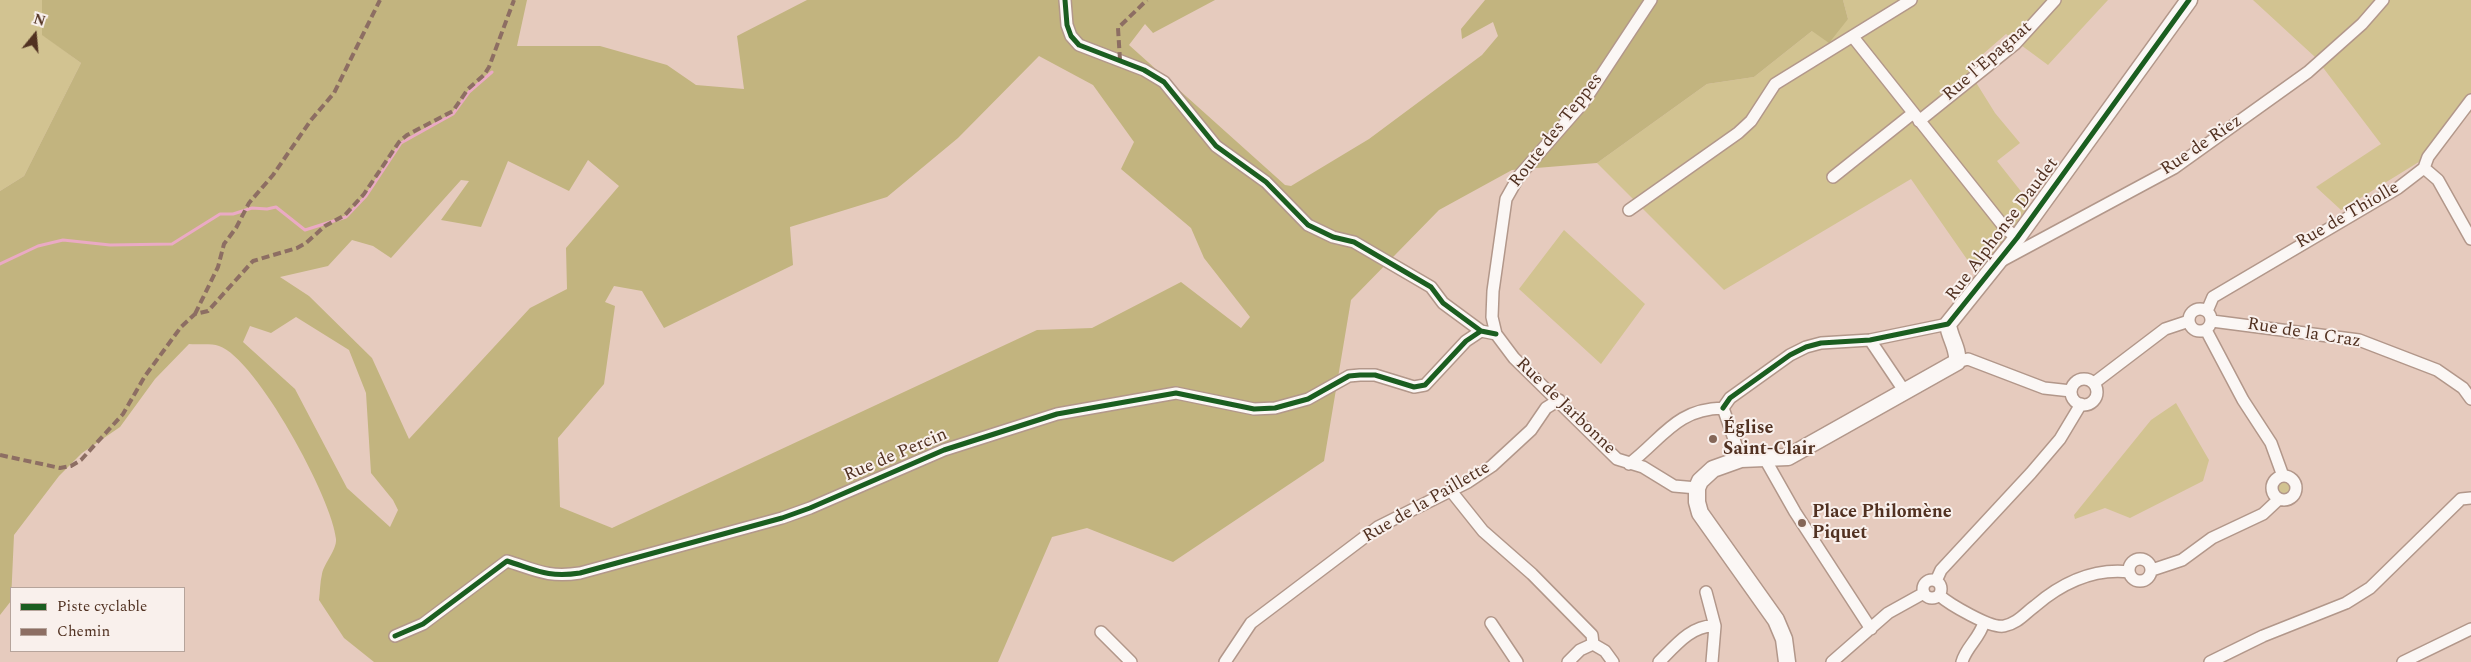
<!DOCTYPE html>
<html>
<head>
<meta charset="utf-8">
<style>
	body { margin:0 }
	#map { position:relative; width:2471px; height:662px; overflow:hidden; background:#e6cbbe; font-family:Spectral,serif }
	canvas { display:block }
	.legend { position:absolute; left:10px; top:587px; width:175px; height:65px; box-sizing:border-box; background:#f9f0ec; border:1px solid #b6a49b; margin:0; padding:6px 9px; list-style:none; font-size:15px; color:#513121 }
	.legend li { display:flex; align-items:center; gap:10px; height:25px }
	.legend b { width:25px; border:1px solid #b6a49b }
	.north { position:absolute; left:10px; top:10px; width:50px; height:50px; -webkit-text-stroke:4px #f9f0ec; paint-order:stroke; rotate:17deg; font-size:14px; font-weight:700; line-height:20px; text-align:center; color:#513121 }
	.north::after { content:''; display:block; margin:auto; width:18px; height:22px; background:#513121; clip-path:polygon(50% 0,100% 100%,50% 72%,0 100%) }
</style>
</head>
<body>
<div id="map">
<canvas width="2471" height="662"></canvas>
<ul class="legend">
<li><b style="height:6px;background:#1b5e20"></b>Piste cyclable</li>
<li><b style="height:6px;background:#8d6e63"></b>Chemin</li>
</ul>
<div class="north">N</div>
</div>
<script>
const ctx = document.querySelector('canvas').getContext('2d');
ctx.lineJoin = 'round';
function fill(path, color) { ctx.fillStyle = color; ctx.fill(path, 'evenodd'); }
function stroke(path, color, width, dash) { ctx.strokeStyle = color; ctx.lineWidth = width; ctx.lineCap = dash ? 'butt' : 'round'; ctx.setLineDash(dash || []); ctx.stroke(path); }
function label(font, color, halo, rows, align = 'center') {
  ctx.font = font + ' Spectral,serif'; ctx.lineWidth = 4; ctx.setLineDash([]); ctx.textBaseline = 'middle'; ctx.strokeStyle = halo; ctx.fillStyle = color; for (const [text, x, y, turn = 0] of rows) {
    ctx.save(); ctx.translate(x, y); ctx.rotate((+turn || 0) * Math.PI / 180); ctx.textAlign = isNaN(turn) ? turn : align; if (halo) ctx.strokeText(text, 0, 0); ctx.fillText(text, 0, 0); ctx.restore();
  }
}
fill(new Path2D(`
	M0,0H42L43,35L81,63L24,176L0,191Z
	M1843,0H2108L2048,65L2006,34L1967,68L1995,113L2020,143L1997,161L2031,204L1980,278L1911,179L1724,290L1597,163L1707,84L1754,77L1812,31L1848,19Z
	M2253,0H2471V112L2422,160L2341,210L2316,187L2381,144L2315,57Z
	M1564,230L1645,304L1601,364L1519,289Z
	M2176,403L2209,460L2203,481L2130,518L2105,508L2075,519L2074,515L2151,420Z
	M2276 488a8 8 0 1 1 16 0a8 8 0 1 1-16 0Z`), '#d2c391');
fill(new Path2D(`
	M42,0H527L517,46H600L667,65L696,85L744,89L737,36L807,0H1215L1153,33L1145,24L1129,45L1285,185L1291,186L1369,139L1482,55L1498,36L1493,22L1462,39L1461,29L1485,0H1843L1848,19L1829,43L1812,31L1754,77L1707,84L1597,163L1512,170L1439,210L1351,300L1324,461L1173,562L1087,528L1052,537L998,662H374L344,638L319,600C320,592 320,582 322,574C324,563 337,550 336,539C333,500 256,358 219,346C211,343 198,345 189,344L155,379L120,427L82,453L59,476L14,535L11,601L0,615V191L24,176L81,63L42,35ZM1039,56L1093,85L1134,142L1121,169L1191,228L1204,258L1250,317L1241,328L1181,282L1092,328L1037,330L612,528L560,507L558,438L604,384L615,306L605,302L614,286L642,291L664,328L793,265L790,227L887,197L958,138ZM588,160L619,186L566,248L567,289L530,308L409,439L372,358L309,296L280,277L328,266L352,240L373,246L391,258L461,180L469,181L441,220L481,227L508,161L569,191ZM296,317L349,350L366,393L371,473L393,500L398,510L390,527L347,488L295,389L243,342L250,326L271,333Z`), '#c2b47f');
stroke(new Path2D(`
	M0,264L38,246L63,240L110,245L172,244L220,214H233L252,208L267,209L276,207L305,230L346,217L366,196L401,143L453,114L469,92L492,72`), '#eaaac4', 3);
const street = new Path2D(`
	M1065,0L1067,25L1071,36L1079,45L1144,70L1164,82L1216,146L1266,182L1308,225L1333,237L1354,242L1431,287L1443,303L1481,331
	M1651,0L1583,103L1519,176L1506,199L1493,291L1492,317L1496,334L1514,358L1617,459L1643,467L1674,486L1697,488
	M1853,37L2005,228L2017,238
	M1919,121L2015,44L2055,0
	M2424,168L2438,180L2471,239
	M1833,177L1912,114
	M1629,210L1738,133L1751,121L1775,84L1911,0
	M2003,260L2174,168L2308,72L2362,24L2383,0
	M2189 320a11 11 0 1 1 22 0a11 11 0 1 1-22 0Z
	M2207,311L2213,297L2398,188L2424,168L2428,157L2471,100
	M2212,321L2359,340L2437,370L2463,388L2471,399
	M2206,330L2243,400L2271,443L2283,476
	M1870,340L1905,392
	M1957,362L1968,359L2044,388L2071,391
	M2071 392a13 13 0 1 1 26 0a13 13 0 1 1-26 0Z
	M2094,383L2165,329L2189,321
	M1723,408L1730,398L1790,355L1806,347L1821,343L1870,340L1948,324
	M1723,408L1741,459
	M1765,459L1795,512L1871,629
	M1629,464C1663,438 1676,409 1723,408
	M2272 488a12 12 0 1 1 24 0a12 12 0 1 1-24 0Z
	M1451,491L1483,531L1532,574L1592,635L1593,644
	M2129 570a11 11 0 1 1 22 0a11 11 0 1 1-22 0Z
	M2152,570L2182,560L2212,538L2263,514L2279,499
	M1923 589a9 9 0 1 1 18 0a9 9 0 1 1-18 0Z
	M1936,581L1941,570L2031,473L2060,439L2081,404
	M1706,592L1715,626L1712,662
	M1939,595C1949,604 1991,629 2004,626C2018,623 2024,614 2035,606C2062,583 2093,568 2129,572
	M1491,623L1517,662
	M1101,632L1131,662
	M395,636L423,624L507,561C536,570 548,578 580,573L782,518L810,508L944,450L1057,414L1176,393L1254,409L1275,408L1308,399L1349,376L1360,375H1375L1414,387L1425,385L1466,341L1481,331L1496,334
	M1225,662L1251,623L1378,527L1468,482L1492,466L1531,430L1546,408L1559,400
	M1568,662L1580,650L1593,644L1605,651L1613,662
	M1659,662C1674,647 1692,624 1715,626
	M1832,662L1888,613L1924,593
	M1962,662C1966,647 1980,638 1984,622
	M2210,662L2263,636L2346,603L2370,588L2461,499L2471,498
	M2403,662L2471,629`);
const secondary = new Path2D(`
	M1787,662L1784,639L1776,620L1700,513L1697,502V488L1700,481L1713,469L1741,459L1788,457L1957,362C1959,349 1949,337 1948,324L2017,238L2189,0`);
stroke(street, '#b2978a', 14);
stroke(secondary, '#b2978a', 19);
stroke(street, '#fbf7f5', 11);
stroke(secondary, '#fbf7f5', 16);
stroke(new Path2D(`
	M1120,60L1118,28L1147,0
	M195,314L218,267L224,244L236,228L249,203L273,175L311,120L334,93L380,0
	M0,455L60,468L71,466L81,460L123,414L145,376L181,327L195,314L208,311L253,261L297,248L306,243L325,226L345,215L364,194L399,142L407,135L453,111L468,89L484,75L489,67L514,0`), '#8d6e63', 4, [8, 4]);
stroke(new Path2D(`
	M1065,0L1067,25L1071,36L1079,45L1144,70L1164,82L1216,146L1266,182L1308,225L1333,237L1354,242L1431,287L1443,303L1481,331
	M1723,408L1730,398L1790,355L1806,347L1821,343L1870,340L1948,324L2017,238L2189,0
	M395,636L423,624L507,561C536,570 548,578 580,573L782,518L810,508L944,450L1057,414L1176,393L1254,409L1275,408L1308,399L1349,376L1360,375H1375L1414,387L1425,385L1466,341L1481,331L1496,334`), '#1b5e20', 5);
for (const [x, y, r, color] of [
	[1713,439,5,"#856758"],
	[1802,523,5,"#856758"]
]) { const dot = new Path2D(); dot.arc(x, y, r, 0, 2 * Math.PI); ctx.fillStyle = color; ctx.fill(dot); stroke(dot, '#f9f0ec', 2); }
label('18px', '#513121', '#f9f0ec', [
	["Rue l'Epagnat",1988,62,-41],
	["Route des Teppes",1557,131,-52],
	["Rue de Riez",2202,146,-34],
	["Rue de Thiolle",2348,216,-30],
	["Rue Alphonse Daudet",2003,230,-53],
	["Rue de la Craz",2304,334,9],
	["Rue de Jarbonne",1565,407,44],
	["Rue de Percin",896,456,-23],
	["Rue de la Paillette",1427,503,-30]
]);
label('bold 18px', '#513121', '#f9f0ec', [
	["Église",1723,429],
	["Saint-Clair",1723,450],
	["Place Philomène",1812,513],
	["Piquet",1812,534]
], 'left');
</script>
</body>
</html>
